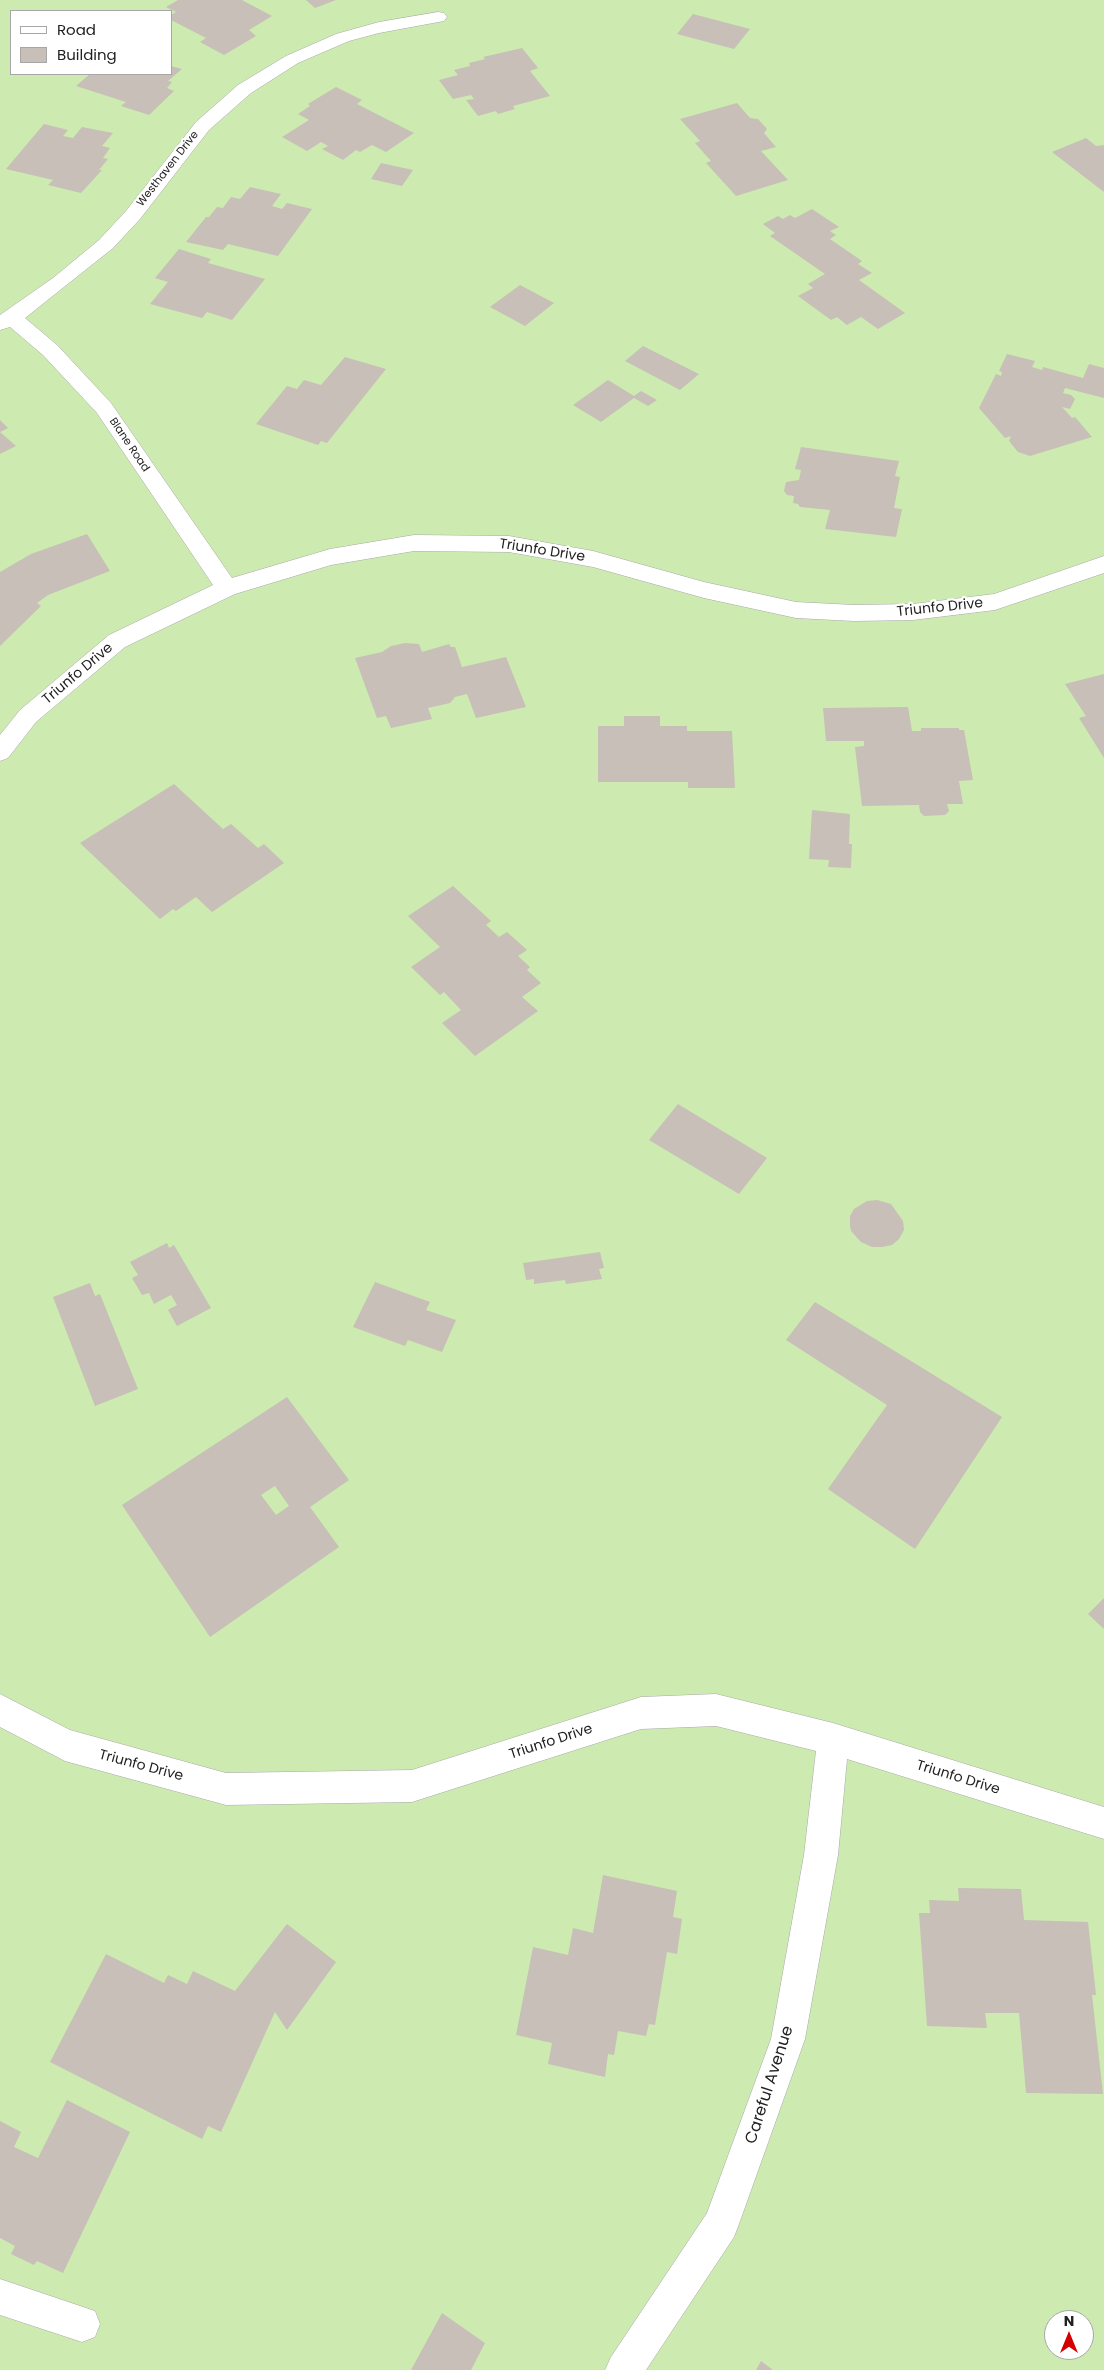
<!DOCTYPE html>
<html>
<head>
<meta charset="utf-8">
<style>
	body { margin:0 }
	#map { position:relative; width:1104px; height:2370px; overflow:hidden; background:#f2efe9; font-family:Poppins,sans-serif }
	canvas { display:block }
	.legend { position:absolute; left:10px; top:10px; width:162px; height:65px; box-sizing:border-box; background:#fff; border:1px solid #a7a7a7; margin:0; padding:6px 9px; list-style:none; font-size:15px; color:#222 }
	.legend li { display:flex; align-items:center; gap:10px; height:25px }
	.legend b { width:25px; border:1px solid #a7a7a7 }
	.north { position:absolute; left:1044px; top:2310px; width:50px; height:50px; box-sizing:border-box; background:#fff; border:1px solid #a7a7a7; border-radius:50%; rotate:0deg; font-size:14px; font-weight:700; line-height:20px; text-align:center; color:#222 }
	.north::after { content:''; display:block; margin:auto; width:18px; height:22px; background:#d40000; clip-path:polygon(50% 0,100% 100%,50% 72%,0 100%) }
</style>
</head>
<body>
<div id="map">
<canvas width="1104" height="2370"></canvas>
<ul class="legend">
<li><b style="height:6px;background:#fff"></b>Road</li>
<li><b style="height:14px;background:#c7bfb8"></b>Building</li>
</ul>
<div class="north">N</div>
</div>
<script>
const ctx = document.querySelector('canvas').getContext('2d');
ctx.lineJoin = 'round';
function fill(path, color) { ctx.fillStyle = color; ctx.fill(path, 'evenodd'); }
function stroke(path, color, width, dash) { ctx.strokeStyle = color; ctx.lineWidth = width; ctx.lineCap = dash ? 'butt' : 'round'; ctx.setLineDash(dash || []); ctx.stroke(path); }
function label(font, color, halo, rows, align = 'center') {
  ctx.font = font + ' Poppins,sans-serif'; ctx.lineWidth = 4.5; ctx.setLineDash([]); ctx.textBaseline = 'middle'; ctx.strokeStyle = halo; ctx.fillStyle = color; for (const [text, x, y, turn = 0] of rows) {
    ctx.save(); ctx.translate(x, y); ctx.rotate((+turn || 0) * Math.PI / 180); ctx.textAlign = isNaN(turn) ? turn : align; if (halo) ctx.strokeText(text, 0, 0); ctx.fillText(text, 0, 0); ctx.restore();
  }
}
fill(new Path2D(`
	M0,0H1104V2370H0ZM11,11H171V74H11ZM1054,2320H1084V2350H1054Z`), '#cdebb0');
fill(new Path2D(`
	M178,0H242L272,16L249,30L256,36L224,55L200,42L206,38L171,20V15L176,12L166,7Z
	M306,0H336L315,8Z
	M693,14L750,29L734,49L677,34Z
	M522,48L538,68L530,71L550,96L513,106L515,109L498,114L496,111L478,116L466,100L474,99L471,95L453,99L439,80L458,75L454,70L470,66L469,63L485,59L483,57Z
	M171,66L182,69L168,81L172,82L167,88L174,91L149,115L121,106L126,102L76,86L90,74H171Z
	M336,87L362,100L357,104L414,133L386,152L372,145L360,152L356,150L343,160L322,149L328,146L321,142L307,151L282,137L309,120L298,114L310,106L308,104Z
	M737,103L750,118L758,119L767,129L764,133L776,147L761,151L788,180L736,196L706,163L711,161L695,143L700,141L680,119Z
	M44,124L68,130L63,136L73,138L82,127L113,133L102,146L110,148L103,158L108,159L99,170H102L81,193L48,185L53,180L6,169Z
	M1086,138L1096,146L1104,145V192L1052,152Z
	M381,163L413,170L402,186L371,179Z
	M250,187L281,194L272,206L282,209L287,203L312,209L278,256L228,244L223,250L186,242L206,217H209L217,207L223,208L231,197L240,199Z
	M812,209L839,227L830,231L836,235L830,239L862,261L858,264L872,273L859,280L905,313L878,329L861,317L847,325L837,317L831,320L798,296L813,288L808,284L825,274L770,236L775,233L763,224L778,216L783,219L790,215L795,218Z
	M179,249L211,259L208,263L265,279L232,320L207,312L202,318L150,304L168,282L155,278Z
	M520,285L554,303L525,326L490,307Z
	M643,346L699,374L680,390L625,361Z
	M1007,354L1035,361L1032,367L1042,370L1043,367L1083,378L1089,364L1104,368V398L1065,388L1063,393L1071,395L1075,399L1070,409L1062,407L1072,418L1075,417L1092,437L1030,456L1018,452L1009,441L1011,436L1005,438L979,408L996,374L1001,376L1002,372L999,371Z
	M345,357L386,369L327,443L321,441L318,445L256,424L287,386L297,389L304,380L321,385Z
	M608,380L634,396L641,391L657,400L648,406L634,398L601,422L573,405Z
	M0,420L8,428L0,432L16,446L0,454Z
	M801,447L899,461L895,476L900,477L894,508L902,509L896,537L825,529L830,510L800,507L798,504L793,503L794,496L787,495L784,491L786,482L799,480L801,470L795,469Z
	M87,534L110,571L48,595L37,603L41,606L0,646V572L31,554Z
	M405,643L419,644L422,652L449,644L451,647H455L462,667L506,657L526,707L476,718L467,694L455,697L450,703L428,708L432,719L391,728L386,716L377,718L355,658L382,652L391,646Z
	M1104,674V758L1079,718L1086,716L1065,684Z
	M908,707L912,731H921V728H959V730H964L973,780L959,781L963,804H947L949,811L945,815L924,816L920,812L919,805L862,806L855,747L864,746V741H826L823,708Z
	M624,716H660V726H687V731H732L735,788H688V782H598V726H624Z
	M174,784L223,829L231,824L258,848L264,844L284,863L212,912L196,897L176,911L173,909L160,919L80,843Z
	M812,810L850,814L849,844H852L851,868L828,867L829,860L809,859Z
	M453,886L491,921L486,925L499,937L507,932L527,950L518,956L530,967L527,970L541,983L522,997L538,1011L475,1056L442,1023L461,1010L444,992L440,995L411,967L440,947L408,916Z
	M678,1104L767,1158L739,1194L649,1140Z
	M877,1200L891,1204L903,1221L904,1230L899,1239L892,1245L882,1247H872L861,1242L851,1231L850,1226V1216L854,1209L867,1201Z
	M167,1243L169,1248L174,1245L211,1308L177,1326L168,1310L177,1305L171,1295L154,1304L149,1293L142,1295L132,1278L138,1275L130,1262Z
	M600,1252L604,1268L599,1269L602,1279L566,1284L565,1280L534,1284V1279L526,1280L523,1263Z
	M375,1282L430,1302L426,1310L456,1320L442,1352L408,1340L405,1346L353,1327Z
	M90,1283L95,1296L100,1294L138,1389L95,1406L53,1297Z
	M815,1302L1002,1417L915,1549L828,1489L887,1405L786,1340Z
	M287,1397L349,1480L310,1507L339,1547L210,1637L122,1505ZM275,1486L289,1506L276,1515L261,1495Z
	M1104,1598V1629L1088,1614Z
	M603,1875L677,1891L673,1917L682,1919L677,1954L667,1952L655,2025L649,2024L646,2036L618,2031L614,2055L608,2054L605,2077L548,2064L552,2043L516,2035L533,1947L568,1955L573,1928L593,1933Z
	M958,1888L1021,1889L1024,1920L1088,1922L1096,1995H1092L1103,2094L1026,2093L1019,2013H985L987,2028L927,2026L919,1913H930L929,1900L959,1901Z
	M287,1924L336,1962L287,2030L275,2012L221,2132L208,2126L202,2139L50,2062L106,1954L164,1983L168,1975L187,1984L193,1971L235,1991Z
	M67,2100L130,2132L63,2273L37,2261L34,2265L11,2254L15,2246L0,2238V2121L21,2132L14,2147L38,2158Z
	M442,2313L485,2343L471,2370H411Z
	M761,2361L773,2370H756Z`), '#c7bfb8');
const minor = new Path2D(`
	M438,12L444,13L447,17L444,21L379,33L349,41L298,63L251,93L209,130L140,219L113,248L25,318L57,345L111,403L232,578L330,549L414,535L509,536L593,551L704,582L796,602L854,605L913,604L994,594L1104,556V573L995,610L913,620L854,621L796,618L704,598L593,567L509,552L414,551L331,565L235,594L125,647L36,722L8,758L0,761V735L20,710L109,635L213,585L97,413L43,355L10,327L0,330V315L53,278L99,240L126,211L196,122L238,85L286,56L336,34L379,22Z
	M0,1694L70,1730L226,1773L412,1770L641,1697L716,1694L833,1723L1104,1807V1839L847,1759L838,1855L805,2039L739,2224L734,2237L646,2370H605L611,2357L707,2213L771,2039L804,1855L816,1751L716,1726L641,1729L412,1802L226,1805L65,1761L0,1727Z
	M0,2279L95,2311L100,2324L95,2337L82,2342L0,2315Z`);
stroke(minor, '#a9a9a9', 1);
fill(minor, '#fff');
label('11px', '#222', '#fff', [
	["Westhaven Drive",168,169,-52],
	["Blane Road",129,445,56]
]);
label('14px', '#222', '#fff', [
	["Triunfo Drive",542,551,9],
	["Triunfo Drive",940,608,-6],
	["Triunfo Drive",78,674,-40],
	["Triunfo Drive",551,1742,-18],
	["Triunfo Drive",141,1766,15],
	["Triunfo Drive",958,1778,17]
]);
label('16px', '#222', '#fff', [
	["Careful Avenue",770,2085,-72]
]);
</script>
</body>
</html>
